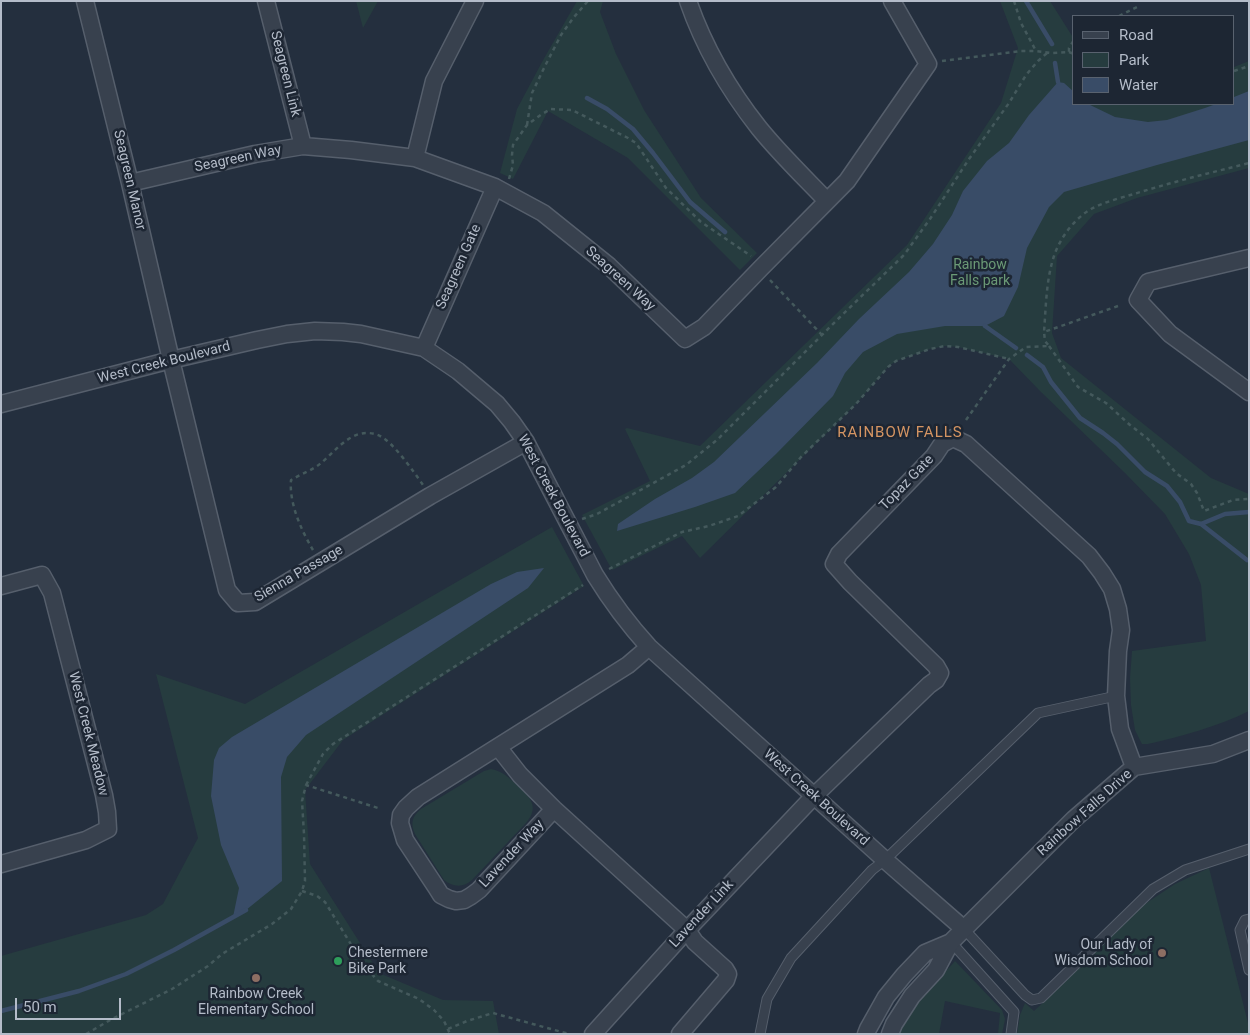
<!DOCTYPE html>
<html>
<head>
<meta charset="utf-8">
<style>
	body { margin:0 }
	#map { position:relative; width:1250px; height:1035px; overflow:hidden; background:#242f3e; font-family:Roboto,sans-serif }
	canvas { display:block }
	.frame { position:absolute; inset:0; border:2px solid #b4bcc9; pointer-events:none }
	.legend { position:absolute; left:1072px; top:15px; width:162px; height:90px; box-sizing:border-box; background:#1d2633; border:1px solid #59626f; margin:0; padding:6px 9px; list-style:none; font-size:15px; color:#b4bcc9 }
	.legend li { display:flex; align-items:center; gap:10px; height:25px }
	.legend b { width:25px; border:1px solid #59626f }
	.scale { position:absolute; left:15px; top:998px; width:106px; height:22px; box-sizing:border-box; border:2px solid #b4bcc9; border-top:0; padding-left:6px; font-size:15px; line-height:18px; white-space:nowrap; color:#b4bcc9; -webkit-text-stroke:4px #1d2633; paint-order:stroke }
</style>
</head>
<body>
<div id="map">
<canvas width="1250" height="1035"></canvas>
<div class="frame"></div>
<ul class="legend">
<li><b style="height:6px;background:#38414e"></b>Road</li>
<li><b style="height:14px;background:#263c3f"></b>Park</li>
<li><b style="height:14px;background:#394c67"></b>Water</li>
</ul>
<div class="scale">50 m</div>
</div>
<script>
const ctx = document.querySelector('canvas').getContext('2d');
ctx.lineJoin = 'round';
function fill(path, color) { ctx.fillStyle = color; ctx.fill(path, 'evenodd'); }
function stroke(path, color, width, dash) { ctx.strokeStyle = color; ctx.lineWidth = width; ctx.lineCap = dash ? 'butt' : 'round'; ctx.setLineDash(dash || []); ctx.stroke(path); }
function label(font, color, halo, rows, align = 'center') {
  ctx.font = font + ' Roboto,sans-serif'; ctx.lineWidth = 5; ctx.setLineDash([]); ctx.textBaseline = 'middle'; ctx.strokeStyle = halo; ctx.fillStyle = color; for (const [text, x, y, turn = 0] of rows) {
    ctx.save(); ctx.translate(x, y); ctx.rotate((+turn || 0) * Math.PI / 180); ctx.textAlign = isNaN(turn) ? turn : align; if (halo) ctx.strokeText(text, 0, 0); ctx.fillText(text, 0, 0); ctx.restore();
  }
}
fill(new Path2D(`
	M356,1H378L363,28Z
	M577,1H603L600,12L616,54L644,110L701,198L757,253L740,270L628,158L548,111L513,179L500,173L517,109L542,62Z
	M1000,1H1050L1074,39V104H1234V67L1249,61V168L1137,198L1094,214L1057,256L1052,333L1061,358L1211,478L1249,494V711C1217,727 1182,736 1148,744H1142L1135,730L1131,705L1130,678L1132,651L1206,641L1201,585L1189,554L1165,514L1125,473L1041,392L1009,359L958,347L945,346L930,349L896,361L888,367L856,404L700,558L682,536L612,570L582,515L650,481L625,429L627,428L700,446L907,245L1001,103L1018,48Z
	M552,527L584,586L343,740L305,790L310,864L379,973L443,1000L493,1001L499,1034H1V956L146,915L163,904L198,838L156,674L245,704Z
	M491,769C503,771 509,778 518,786C530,797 540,807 526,823L472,880C463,888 453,887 444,880L415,834C410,824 412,816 421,809L484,771Z
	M1209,868L1249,1027V1034H1017L1020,1015L1025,1003L1034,1011L1064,983L1136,910L1175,884Z
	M955,961L1002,1010L1005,1019L1002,1034H998L1000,1013L945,1001L939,1034H898C908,1008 937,982 955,961Z`), '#263c3f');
fill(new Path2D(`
	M1058,82L1064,83L1074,92V104H1088L1115,117L1148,122L1167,120L1205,108L1216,104H1234V97L1249,91V140L1157,165L1064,192L1049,207L1027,248L1018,287L1004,316L985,326H945L897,334L863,352L845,373L833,396L776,454L735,493L695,507L617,531L618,524L655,499L692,478L714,462L817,363L859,319L909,272L933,244L952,215L963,191L987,161L1009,143L1029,115Z
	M544,568L528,588L306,735L287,757L281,777L282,881L246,910L233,917L239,888L221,845L211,796L214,760L219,748L232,737L491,584L517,572Z`), '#394c67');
stroke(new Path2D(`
	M1026,1L1052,44
	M1055,63L1058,82
	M587,98L607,109L633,129L653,153L690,202L725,232
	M985,326L1016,348
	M1027,355L1043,367L1051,382L1080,418L1103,433L1117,444L1145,472L1167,486L1180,502L1189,521L1201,524L1225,514L1249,512
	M1201,524L1247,560
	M1,1011L79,991L126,974L174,950L246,910`), '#394c67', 4.5);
const service = new Path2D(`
	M1249,919L1245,920L1240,930L1249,970
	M964,929L1025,995L1032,1000L1041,998L1153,889L1185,870L1249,849
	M951,942L1014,1012L1011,1034
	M760,1034L767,999L791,958L872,870L885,860L1038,713L1116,696`);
const minor = new Path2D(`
	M85,1L130,183L171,360L227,590L238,603L255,602L430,496L526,442
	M266,1L303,146
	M688,1C704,47 729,90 759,128C780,154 804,177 827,201
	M415,158L434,81L475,1
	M130,183L255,154L303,146L351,150L415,158L495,187L543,213L609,266L685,339L704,327L761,268L847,181L928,64L892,1
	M1249,258L1148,282L1138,300L1170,334L1249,392
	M424,348L495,187
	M1,404L171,360L257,340L287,334L315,331L343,332L361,334L424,348L458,371L497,404L512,422L526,442L595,575C611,601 629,625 649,647L885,860L964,929
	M1,586L42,575L52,593L104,795L107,812L108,829L86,840L1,864
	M498,747L520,775L554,809L687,930L695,942L725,969L728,974L726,980L680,1034
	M554,809L479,890L471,896L464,900L456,901L449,899L441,895L436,887L405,840L400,823L401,815L406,808L418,797L628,665L649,647
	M593,1034L687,930L814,796L929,685L936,680L940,673L936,666L850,582L834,564L839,554L934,456L942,444L953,438L966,444L1089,556L1102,573L1112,589L1118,609L1121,630L1118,651L1116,696L1120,729L1134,767
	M866,1034L868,1029L886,997L904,975L925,953L951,942
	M890,1034L894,1024L912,996L936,970L951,942L1074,819L1134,767L1213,754L1249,740`);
stroke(service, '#565f6c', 11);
stroke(minor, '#565f6c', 19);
stroke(new Path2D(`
	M1014,1L1021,23L1036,51
	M1119,16L1139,6
	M1069,52L1074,54
	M942,61L1021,51H1036L1052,53L1069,52V48L1074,40
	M1234,71L1249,66
	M527,125L532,93L545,66L561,35L574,17L588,1
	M509,179L513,165L512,155L513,145L527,125L542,114L551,109L572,110L628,138L636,143L666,188L701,222L751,256
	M770,280L822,335
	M1118,306L1044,332C1046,307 1046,280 1054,256C1060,238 1074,219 1091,209C1104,202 1120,198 1134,194C1172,182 1210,173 1249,163
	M1049,346L1078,387L1106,403L1130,425L1148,439L1176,473L1191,484L1197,493L1204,511L1233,500L1249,499
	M966,420L1009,359L1026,347L1049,346L1045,341L1044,332
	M582,519L597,514L686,465L718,439L838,319L904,255L930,219L969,159L1009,103L1026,75L1038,61L1047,53
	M313,550C301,530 289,503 291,480C301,474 313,470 321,463C332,454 341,442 354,436C362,432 372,432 380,436C393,442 414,472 423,485
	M609,569L682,532L709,526L738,516L776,487L801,457L856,404L888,367L896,361L930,349L945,346L958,347L1009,359
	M306,785L323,754L333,744L583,585
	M302,891L317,896L325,902L363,964L378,981L419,999L434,1010L444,1021L450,1034
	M448,1029L467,1021L493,1013L569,1034
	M86,1034L112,1019L172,989L208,966L222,954L272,924L291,909L302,891L305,881L304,834L302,801L306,785L381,809`), '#44595c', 2.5, [4, 4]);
stroke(service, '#38414e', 9);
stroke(minor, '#38414e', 16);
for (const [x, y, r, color] of [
	[1162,953,5,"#8d6e63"],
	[338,961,5,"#2e9e5b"],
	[256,978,5,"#8d6e63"]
]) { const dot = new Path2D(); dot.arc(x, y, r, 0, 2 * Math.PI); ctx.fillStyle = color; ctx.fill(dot); stroke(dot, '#1d2633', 2); }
label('14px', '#b4bcc9', '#1d2633', [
	["Seagreen Link",285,74,76],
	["Seagreen Way",238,159,-12],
	["Seagreen Manor",129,180,77],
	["Seagreen Gate",459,267,-66],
	["Seagreen Way",620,279,42],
	["West Creek Boulevard",164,363,-14],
	["Topaz Gate",907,483,-46],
	["West Creek Boulevard",553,496,62],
	["Sienna Passage",299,574,-30],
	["West Creek Meadow",88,734,76],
	["West Creek Boulevard",816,798,42],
	["Rainbow Falls Drive",1085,813,-42],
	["Lavender Way",512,854,-47],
	["Lavender Link",702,914,-47]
]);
label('14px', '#6b9a76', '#1d2633', [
	["Rainbow",980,265],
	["Falls park",980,281]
]);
label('14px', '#b4bcc9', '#1d2633', [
	["Our Lady of",1152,945],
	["Wisdom School",1152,961],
	["Chestermere",348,953,"left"],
	["Bike Park",348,969,"left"],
	["Rainbow Creek",256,994,"center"],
	["Elementary School",256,1010,"center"]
], 'right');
ctx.letterSpacing = '1px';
label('15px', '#d59563', '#1d2633', [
	["RAINBOW FALLS",900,433]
]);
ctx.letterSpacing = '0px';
</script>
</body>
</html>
